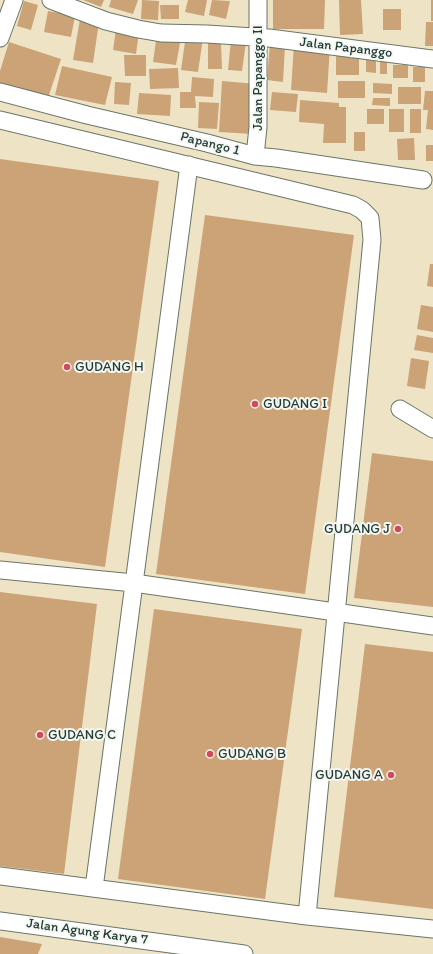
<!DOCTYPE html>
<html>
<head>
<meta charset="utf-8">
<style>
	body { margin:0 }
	canvas { display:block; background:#efe3c6 }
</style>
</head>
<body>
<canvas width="433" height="954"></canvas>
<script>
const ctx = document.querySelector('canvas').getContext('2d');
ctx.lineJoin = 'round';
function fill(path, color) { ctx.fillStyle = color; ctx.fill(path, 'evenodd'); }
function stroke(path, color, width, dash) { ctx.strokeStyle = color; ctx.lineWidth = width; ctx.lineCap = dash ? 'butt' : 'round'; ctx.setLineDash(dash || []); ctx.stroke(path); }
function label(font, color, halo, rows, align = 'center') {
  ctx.font = font + ' Itim,sans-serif'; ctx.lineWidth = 4; ctx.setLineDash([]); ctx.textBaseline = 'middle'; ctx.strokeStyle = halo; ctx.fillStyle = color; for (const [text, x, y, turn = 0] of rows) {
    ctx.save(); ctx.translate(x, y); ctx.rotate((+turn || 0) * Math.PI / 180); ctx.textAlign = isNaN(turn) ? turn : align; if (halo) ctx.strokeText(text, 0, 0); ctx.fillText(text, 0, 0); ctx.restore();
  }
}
fill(new Path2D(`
	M83,0H104L101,7Z
	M111,0H138L133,14L109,7Z
	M142,0L159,1L158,20L141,19Z
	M188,0H207L204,16L185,12Z
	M212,0L230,1L226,19L209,15Z
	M273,0H325L324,29H273Z
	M339,0H361L363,34L340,35Z
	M431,0H433V21H431Z
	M24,1L38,5L31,30L17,26Z
	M160,5H179V19H161Z
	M383,9H401V30H383Z
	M48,11L75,16L71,37L44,32Z
	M80,19L99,22L93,63L73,60Z
	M426,22H433V46H425Z
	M116,29L139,32L136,54L113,50Z
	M157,34L181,37L176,65L153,62Z
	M186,35L203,38L198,72L181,70Z
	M231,40L246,42L242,71L228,70Z
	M9,42L61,59L48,98L0,83V71Z
	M208,43H221L222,69H208Z
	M270,43L285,45L283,82L267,80Z
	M294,44L330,47L327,93L291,90Z
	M124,55H146V76H125Z
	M336,55L359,56V75H336Z
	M366,58H376V73L366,72Z
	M380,60H387V74H380Z
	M393,65H408V78H393Z
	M62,66L112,77L105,105L55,95Z
	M413,67H425V82H413Z
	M178,68L179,88L150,89L149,69Z
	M192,77L214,79L213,97L195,96L196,108H180V92H191Z
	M222,81L257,84L253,134L219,132Z
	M338,81H365V98H338Z
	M115,82L131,83L129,105L114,104Z
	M373,83L392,84V94L373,93Z
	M398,87H421V104H398Z
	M425,91H433V130L426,129L428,110H423Z
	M272,92L298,94L296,112L270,110Z
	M139,93L171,95L170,116L137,114Z
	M373,98H390V106L372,105Z
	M300,100L339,103V107H346V143H323L324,124L299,122Z
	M199,102L219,103L217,129L198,128Z
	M367,109H384V124H367Z
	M389,109H404V132H389Z
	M410,109H421V133H410Z
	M354,132H365V151H354Z
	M414,138L415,160H398L397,139Z
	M426,145H433V161H426Z
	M0,159L159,181L105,567L0,552Z
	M205,215L354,235L305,594L156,574Z
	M430,264H433V287L427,286Z
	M421,305L433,307V332L417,329Z
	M417,335L433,338V353L414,350Z
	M411,358L429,361L425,389L407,386Z
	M372,453L433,461V607L354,598Z
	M0,592L97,604L64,874L0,866Z
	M154,609L302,629L265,899L118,879Z
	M365,644L433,652V909L334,897Z
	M0,937L42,944L38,954H0Z`), '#cca277');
const minor = new Path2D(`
	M51,0L106,21L138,29L161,33L207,34L269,38L433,59
	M0,38L14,0
	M0,92L87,115L207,143L255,156L276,158L423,180
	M0,120L353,205L362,210L370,218L372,240L307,916
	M255,156L258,127V0
	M400,409L433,429
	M0,570L134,583L433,626
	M0,876L307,916L433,929
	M94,888L189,165
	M0,921L244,954`);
stroke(minor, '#687767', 19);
stroke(minor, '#fff', 17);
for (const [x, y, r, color] of [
	[67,367,4,"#d1495b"],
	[255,404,4,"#d1495b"],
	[398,529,4,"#d1495b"],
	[40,735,4,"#d1495b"],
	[210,754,4,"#d1495b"],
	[391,775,4,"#d1495b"]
]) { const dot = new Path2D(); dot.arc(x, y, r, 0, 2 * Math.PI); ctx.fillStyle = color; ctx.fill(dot); stroke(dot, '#f6f6f2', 1.5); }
label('14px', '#1f3d34', '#f6f6f2', [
	["Jalan Papanggo",346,48,7],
	["Jalan Papanggo II",258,78,-90],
	["Papango 1",210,144,14],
	["Jalan Agung Karya 7",87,932,8]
]);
label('14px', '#1f3d34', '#f6f6f2', [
	["GUDANG H",75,367],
	["GUDANG I",263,404],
	["GUDANG J",390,529,"right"],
	["GUDANG C",48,735],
	["GUDANG B",218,754],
	["GUDANG A",383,775,"right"]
], 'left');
</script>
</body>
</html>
